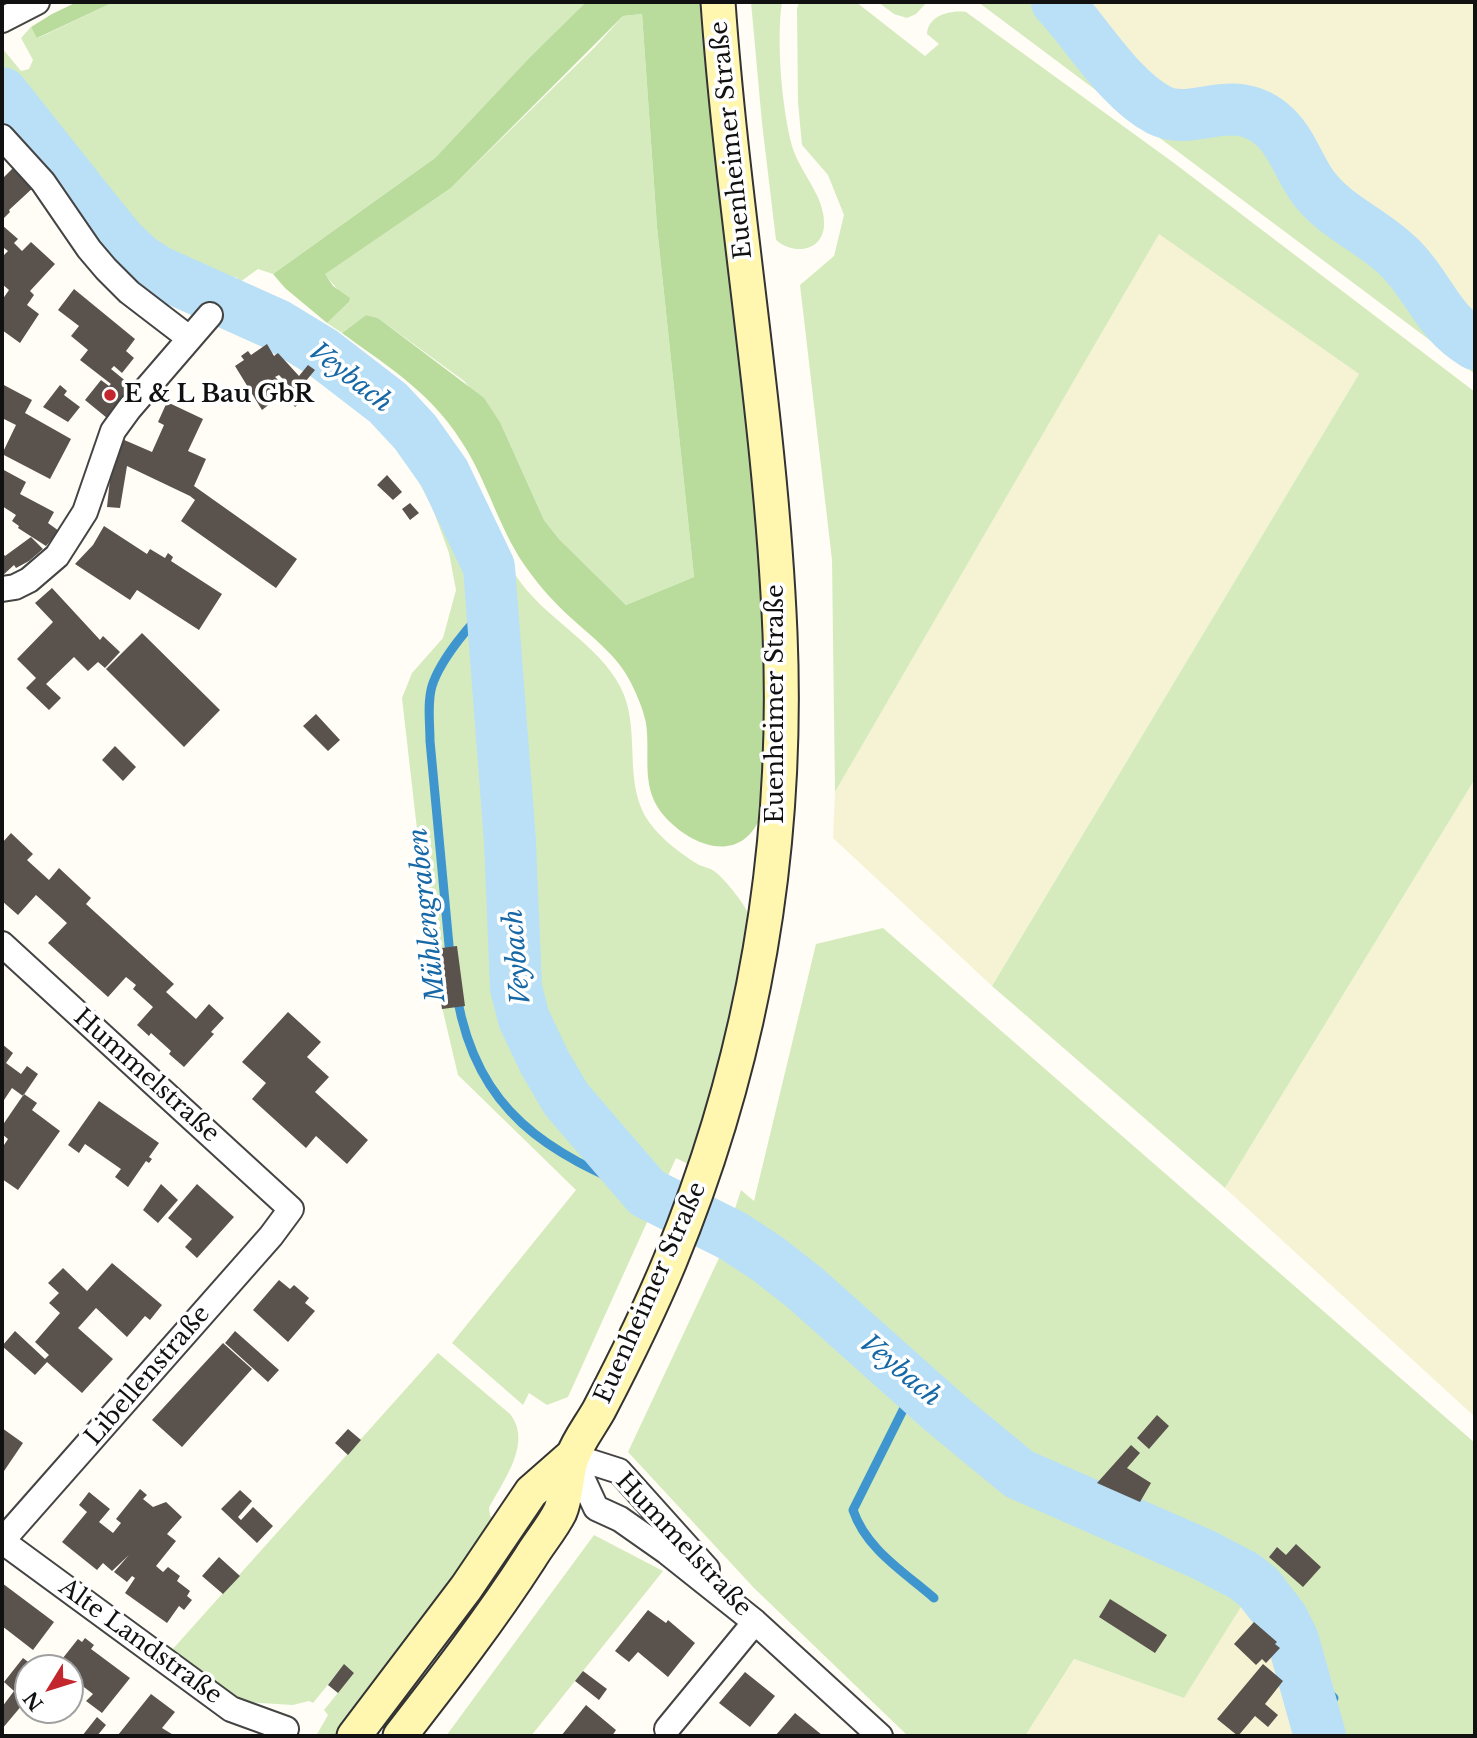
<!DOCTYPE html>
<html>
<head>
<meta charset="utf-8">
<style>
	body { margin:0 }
	#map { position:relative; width:1477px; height:1738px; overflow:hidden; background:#fffdf5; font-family:"Libre Baskerville",serif }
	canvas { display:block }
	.frame { position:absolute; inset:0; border:4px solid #111; pointer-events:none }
	.north { position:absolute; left:14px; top:1654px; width:70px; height:70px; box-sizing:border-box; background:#fff; border:2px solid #a0a0a0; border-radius:50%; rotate:232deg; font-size:19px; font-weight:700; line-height:28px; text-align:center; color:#111 }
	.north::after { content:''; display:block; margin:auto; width:24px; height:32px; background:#c4262e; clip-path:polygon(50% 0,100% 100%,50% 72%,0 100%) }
</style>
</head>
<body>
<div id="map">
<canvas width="1477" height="1738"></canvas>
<div class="frame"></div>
<div class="north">N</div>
</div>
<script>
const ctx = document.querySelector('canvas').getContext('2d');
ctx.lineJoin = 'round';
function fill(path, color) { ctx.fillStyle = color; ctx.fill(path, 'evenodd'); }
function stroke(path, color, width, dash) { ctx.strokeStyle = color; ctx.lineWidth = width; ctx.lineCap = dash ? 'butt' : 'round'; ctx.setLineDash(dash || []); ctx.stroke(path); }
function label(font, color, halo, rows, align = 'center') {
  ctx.font = font + ' "Libre Baskerville",serif'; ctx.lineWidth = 7; ctx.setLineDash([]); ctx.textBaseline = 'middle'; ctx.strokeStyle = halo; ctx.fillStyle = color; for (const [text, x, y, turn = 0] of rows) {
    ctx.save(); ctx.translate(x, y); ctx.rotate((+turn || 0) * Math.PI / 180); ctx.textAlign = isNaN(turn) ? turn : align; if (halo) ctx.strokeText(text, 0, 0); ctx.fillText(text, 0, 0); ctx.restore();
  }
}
fill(new Path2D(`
	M1082,2H1475V323L1451,301L1410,239L1333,180L1299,126L1287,113L1274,103L1217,90L1184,92L1154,82L1128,60Z
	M1159,233L1359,374L992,986L833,838L835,792Z
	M1475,779V1417L1225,1188Z
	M1249,1593L1270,1621L1291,1683L1305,1736H1025L1074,1659L1184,1698Z`), '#f6f3d4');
fill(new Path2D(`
	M114,2H586L530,57L435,158L273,274L258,269L240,282L236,277L226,284L229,289L227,291L225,290L197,314L192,315C165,302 139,286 116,267L19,140L2,122V48L21,71L29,69L33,60L21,38L31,27L38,38Z
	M751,2H782C776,40 782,109 792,146C800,173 826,197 824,226C822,252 793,255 776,240L762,123Z
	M799,2H856L925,56L939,44L927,34C928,15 951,10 966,12L1174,163L1475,392V779L1225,1188L992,986L1359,374L1159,234L835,792L832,560L800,285L834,256L844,215L828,175L802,145L798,102L797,9Z
	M878,2H927L916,14L907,18L894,14Z
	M978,2H1082L1128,60L1154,82L1184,92L1217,90L1249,93L1274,103L1287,113L1299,125L1333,180L1410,239L1451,301L1475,323V374Z
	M642,14L657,227L694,577L626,605L559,539L544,520L501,424L464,381L378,318L366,315L342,333L327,323L349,302L324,274L451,188L595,47L623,16Z
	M249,293C278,293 301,318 324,335C361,364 405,386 435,423C474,470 485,534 521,583C550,622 606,649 624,695C640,736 623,785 649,822C661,839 681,854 699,865C704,867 710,868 714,871C724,878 749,908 750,920C751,933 744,950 742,963C730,1032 710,1098 688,1164L676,1158L568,1397L547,1405L529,1393L523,1405L452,1343L576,1190L458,1075L433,969L402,698L412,673L443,638L456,590L449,553L431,504L397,443L375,417L275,339L224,317L232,313C310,347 382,395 432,465L442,459C387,385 323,347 245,302L244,295Z
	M883,928L1475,1443V1736H1305L1291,1683L1270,1621L1249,1594L1184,1698L1074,1659L1025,1736H908L754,1588L628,1452L719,1258L741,1190L754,1201L816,944Z
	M438,1353L510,1414C533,1443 503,1481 489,1508L490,1515L495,1522L345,1736H316L328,1715L324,1710L354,1673L344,1665L313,1703L309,1701L293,1705L244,1702L239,1701L171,1651Z
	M594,1535L663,1571L531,1736H446Z`), '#d5ebbd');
fill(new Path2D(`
	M77,2H114L37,38L31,27L52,14Z
	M586,2H702C721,232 762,460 765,691C765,733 762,776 760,818C740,864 693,847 666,818C639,789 651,758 646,723C643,709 637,695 631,683C618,656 592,637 570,617C555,603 540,587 528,570C502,535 490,490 468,452C435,395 394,371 342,333L366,315L378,318L484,398L501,424L544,520L559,539L626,605L694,577L657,227L642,14L623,16L451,188L325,274L333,286L350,298L349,302L327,323L285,288L273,274L435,158L530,57Z`), '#b9dc9c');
stroke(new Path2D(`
	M450,956L430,741C430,724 427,703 432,686C441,658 472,622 493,602
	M457,997C478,1112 546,1153 647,1193
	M915,1386L853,1510C866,1549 904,1572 934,1598
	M1302,1675L1322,1686L1334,1698`), '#3f96cf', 9);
stroke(new Path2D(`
	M1057,2C1088,35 1119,89 1159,110C1194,128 1235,88 1276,128C1293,145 1299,168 1313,187C1335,217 1373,231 1399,257C1430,287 1436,321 1475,344
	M2,93L102,219L121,242L140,260L159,272L277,325L323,353L388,403L415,432L444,473L489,567L510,842L516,988L524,1019L545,1063L566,1099L647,1193L733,1236L768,1259L805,1288L945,1413L1019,1474L1204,1555L1244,1576L1259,1588L1282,1618L1293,1640L1320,1736`), '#b9e0f7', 52);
fill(new Path2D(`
	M14,167L35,186L9,210L10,212L2,220V179Z
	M2,225L18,239L14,243L22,251L31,242L55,264L30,291L34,295L27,305L39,314L20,343L2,330V300L9,290L2,284V257L8,251L4,248L2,251Z
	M74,289L135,339L126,351L134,358L122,373L114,366L111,369L133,387L107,418L85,400L101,380L109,386L111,384L80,360L88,350L71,336L79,326L58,310Z
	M267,344L274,356L278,353L299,376L308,365L315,370L296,393L279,375L275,377L301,402L295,407L284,393L262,410L235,366L244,360L241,356L248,351L251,355Z
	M2,384L32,400L25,413L71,439L50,479L2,454L16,425L2,418Z
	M60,385L67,391L64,395L80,407L68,422L43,407Z
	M167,402L203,419L188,451L206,459L194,486L297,559L276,588L181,521L195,500L190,496L127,466L120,508L107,507L112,460L122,439L152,452L164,425L158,422Z
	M2,469L26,482L20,494L54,512L48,523L59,531L46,546L18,528L19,526L12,521L16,515L2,506Z
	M387,475L402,492L393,500L377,485Z
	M410,503L419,513L410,520L402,509Z
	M104,526L147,554L150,549L165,558L168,553L173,557L171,561L222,594L199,630L137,590L130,600L75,564L93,545Z
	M31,537L43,549L29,561L16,568L14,565L2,576V552L5,556Z
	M52,588L100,640L103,636L120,652L105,668L98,662L88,671L74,657L46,684L61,698L49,710L26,688L36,678L17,659L53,622L35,603Z
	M142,633L220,710L184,747L106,669Z
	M316,714L340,740L328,751L303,726Z
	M115,746L136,767L123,781L102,760Z
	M11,833L33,854L27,860L49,880L59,868L91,898L86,904L174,984L166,992L196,1019L209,1004L224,1018L211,1032L214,1034L184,1067L169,1054L171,1051L151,1033L149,1036L137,1025L153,1007L133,989L136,985L126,977L108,997L48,943L67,923L36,895L18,915L2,901V843Z
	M457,946L465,1006L442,1009L434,949Z
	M288,1012L321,1042L307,1057L329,1077L315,1092L368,1140L347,1164L316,1136L306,1148L252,1099L266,1083L242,1062Z
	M2,1044L13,1053L6,1063L21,1074L27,1066L38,1074L23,1096L12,1088L2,1103Z
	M24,1094L37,1103L32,1110L60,1131L18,1190L2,1179V1148L8,1139L2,1134V1126Z
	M99,1101L159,1143L149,1157L152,1159L149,1163L146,1161L128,1187L115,1177L121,1169L85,1144L79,1153L68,1145Z
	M161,1184L178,1200L158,1223L143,1210Z
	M197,1184L234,1217L197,1258L185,1247L192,1239L168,1218Z
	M112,1263L162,1305L150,1320L145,1316L127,1337L96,1308L78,1328L113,1359L82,1393L47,1362L35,1375L2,1346L15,1331L45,1359L49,1355L35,1342L60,1313L49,1303L59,1293L48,1283L63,1268L87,1291Z
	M279,1280L290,1289L294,1285L309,1298L305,1303L315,1311L288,1342L253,1310Z
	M235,1331L279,1370L268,1382L225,1343Z
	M223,1343L252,1369L182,1447L152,1420Z
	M1157,1415L1169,1426L1149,1449L1137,1438Z
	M2,1428L23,1443L2,1474Z
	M348,1429L361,1440L348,1455L335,1443Z
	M1131,1445L1140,1453L1127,1468L1151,1483L1140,1502L1097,1483Z
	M140,1489L147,1495L143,1499L153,1507L166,1502L182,1517L167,1534L176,1541L156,1566L163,1572L168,1567L180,1576L177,1581L190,1591L187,1596L192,1600L184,1610L179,1606L167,1623L125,1593L135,1578L132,1576L127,1582L114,1572L129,1555L112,1571L103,1563L97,1570L62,1542L87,1512L79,1505L89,1492L110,1509L99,1522L113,1533L121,1523L116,1519Z
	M240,1490L252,1501L238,1517L241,1520L253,1507L273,1526L257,1543L221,1509Z
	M1296,1544L1321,1567L1303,1587L1269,1557L1277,1547L1286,1555Z
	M219,1557L240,1576L223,1594L202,1576Z
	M2,1583L54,1622L33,1650L2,1626Z
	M1110,1599L1167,1635L1155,1653L1099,1617Z
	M648,1610L666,1623L668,1620L695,1643L668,1677L638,1652L629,1662L615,1651Z
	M1254,1622L1277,1642L1275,1644L1280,1648L1266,1663L1262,1659L1256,1665L1234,1644Z
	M85,1638L94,1645L91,1649L130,1678L102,1713L86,1701L93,1694L80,1684L70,1696V1668H55L78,1639L82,1642Z
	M23,1658L36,1668H28V1698L2,1729V1707L14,1691L4,1682Z
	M344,1664L354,1673L338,1693L328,1685Z
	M1263,1664L1283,1681L1265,1704L1278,1715L1268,1727L1255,1716L1238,1736L1217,1719Z
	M583,1671L607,1689L599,1700L575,1681Z
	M745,1672L775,1696L750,1727L719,1703Z
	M151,1694L175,1712L162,1728L175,1736L118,1735Z
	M586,1705L616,1730L612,1736H561Z
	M795,1713L822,1735L821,1736H775Z
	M97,1717L106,1725L97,1736H82Z`), '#5a524d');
const minor = new Path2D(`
	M2,20L37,2
	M2,137L43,182L89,249L106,269L129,292L189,338
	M2,589L15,587L29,580L57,556L85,512L113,431L129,409L210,315
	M2,944L291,1209L271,1236L2,1541
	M572,1456L596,1508L620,1519L667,1552L755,1622L880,1736
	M572,1456L619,1471L707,1569
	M2,1541L231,1709L286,1729
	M667,1729L755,1622`);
const secondary = new Path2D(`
	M354,1736L466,1588L531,1492L572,1456
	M400,1736C445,1678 490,1620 530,1558C539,1543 552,1528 560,1512C567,1496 566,1475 572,1458C578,1441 590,1426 599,1410C624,1362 649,1312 670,1261C753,1060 789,850 780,633C771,421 733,213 718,2`);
stroke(minor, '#444', 28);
stroke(secondary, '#333', 37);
stroke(minor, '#fff', 24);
stroke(secondary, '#fff6b0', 33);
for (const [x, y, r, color] of [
	[110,395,7,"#c4262e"]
]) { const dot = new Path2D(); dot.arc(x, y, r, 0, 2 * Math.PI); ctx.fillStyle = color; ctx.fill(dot); stroke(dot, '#fff', 2.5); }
label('24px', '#111', '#fff', [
	["Euenheimer Straße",732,140,-96],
	["Euenheimer Straße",776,704,-90],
	["Hummelstraße",146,1076,42],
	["Euenheimer Straße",651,1293,-66],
	["Libellenstraße",148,1376,-49],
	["Hummelstraße",683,1545,47],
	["Alte Landstraße",140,1642,36]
]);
label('bold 24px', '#111', '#fff', [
	["E & L Bau GbR",124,395]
], 'left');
label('italic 26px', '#1768a6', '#fff', [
	["Veybach",350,378,38],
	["Mühlengraben",428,915,-96],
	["Veybach",518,957,-95],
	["Veybach",900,1371,40]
]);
</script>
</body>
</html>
